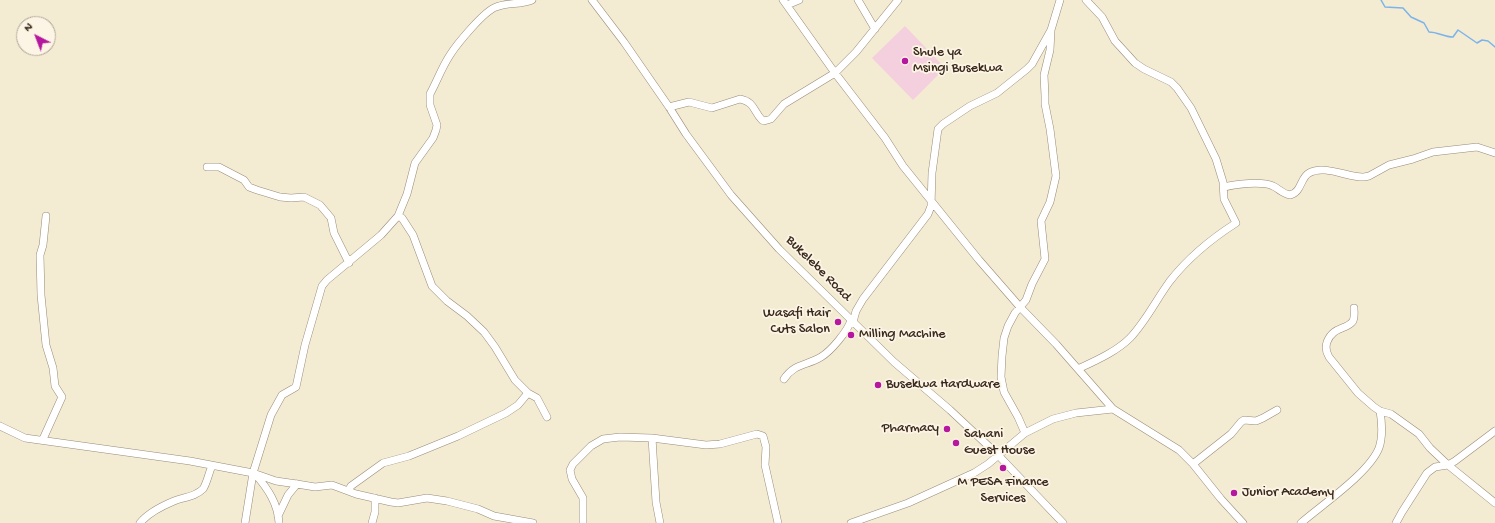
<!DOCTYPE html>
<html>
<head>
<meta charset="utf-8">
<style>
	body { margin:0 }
	#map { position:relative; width:1495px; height:523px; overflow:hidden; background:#f4ebd3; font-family:"Gochi Hand",sans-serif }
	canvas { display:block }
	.north { position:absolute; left:16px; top:16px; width:40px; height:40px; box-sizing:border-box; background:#fcf5e5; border:1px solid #afa495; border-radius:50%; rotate:318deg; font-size:11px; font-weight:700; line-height:16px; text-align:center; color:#3b2a1e }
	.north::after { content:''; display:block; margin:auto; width:14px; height:18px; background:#b5179e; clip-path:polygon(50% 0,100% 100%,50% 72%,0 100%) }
</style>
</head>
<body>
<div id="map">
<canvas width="1495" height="523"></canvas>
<div class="north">N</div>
</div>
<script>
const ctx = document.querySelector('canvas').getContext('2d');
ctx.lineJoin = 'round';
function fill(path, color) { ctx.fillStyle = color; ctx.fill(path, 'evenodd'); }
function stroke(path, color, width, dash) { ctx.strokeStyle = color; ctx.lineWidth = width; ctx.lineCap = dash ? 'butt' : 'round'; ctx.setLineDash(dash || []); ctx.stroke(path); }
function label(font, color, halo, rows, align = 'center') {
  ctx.font = font + ' "Gochi Hand",sans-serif'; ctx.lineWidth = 3.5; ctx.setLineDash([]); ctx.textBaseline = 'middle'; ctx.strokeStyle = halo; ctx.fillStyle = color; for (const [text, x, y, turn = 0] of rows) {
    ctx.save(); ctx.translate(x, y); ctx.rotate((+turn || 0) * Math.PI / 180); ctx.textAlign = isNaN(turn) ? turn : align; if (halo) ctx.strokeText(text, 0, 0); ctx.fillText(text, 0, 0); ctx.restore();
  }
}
fill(new Path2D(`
	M905,26L945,68L913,100L872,58Z`), '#f4cfdd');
stroke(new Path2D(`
	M1381,0L1385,7L1403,8L1411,17L1424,23L1429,32C1438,32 1444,37 1453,37L1458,30L1477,43L1482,40L1488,41L1495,47`), '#7bb4eb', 1.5);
const street = new Path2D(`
	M592,0L624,42L669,107L686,134L731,195L779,249L894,362L950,410L998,455L1063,523
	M783,0L835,73L885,138L903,166L979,260L1020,307L1056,344L1113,409L1179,450L1193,464L1221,499L1243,523
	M858,0L875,29
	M787,5L799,0
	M669,107L689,102L712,108L740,99C755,102 753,111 762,120L764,121L771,119L784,104L835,73L856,52L898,0
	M207,167H219L244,180L249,187L257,190L280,197L291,198L304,197L320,205L331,218L334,233L349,263
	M1224,187C1236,184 1262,181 1273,186C1279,189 1283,194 1290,195C1302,192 1300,178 1309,173C1324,164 1349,178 1364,177L1369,176L1389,165L1413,159L1433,152L1477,147L1495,153
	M398,216L402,218L413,235L432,286L447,301L467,316L484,332L495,347L515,380L528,393L537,398L547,417
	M1354,308C1354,312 1355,317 1353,321C1347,330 1333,326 1327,342C1325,348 1326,352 1329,357L1358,393L1374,407L1380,411L1391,414L1419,434L1430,448L1448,465L1495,503
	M853,322L856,311L863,299L928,214L931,206L932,173L938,129L943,124L970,106L997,93L1027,69L1032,64L1051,30L1060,0
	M1078,369C1095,361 1116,352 1130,338C1146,321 1156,300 1170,281C1188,258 1211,239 1236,223L1224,199L1223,182L1216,159L1191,108L1177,88L1171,82L1144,69L1135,63L1126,53L1115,41L1102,17L1086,0
	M784,379C795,363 806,366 821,357C831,351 848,331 851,320
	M0,426L25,438L190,461L253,473L276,481L297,484L315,487L332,485L356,494L391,502L398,503L427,498L447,501L478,509L494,516L533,523
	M1025,433L1018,417L1004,392L1001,377L1002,356L1004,338L1008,326L1015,313L1026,300L1032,284L1045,259L1041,221L1050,202L1056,176L1050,129L1045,104V96L1044,75L1050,50L1051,30
	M652,438L656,502L660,523
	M43,439L62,397L55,386L53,368L46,345L41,295L40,255L43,245L46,216
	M1193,464L1231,434L1241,422L1244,420L1256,421L1263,418L1277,410
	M256,475C268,489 278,504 279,523
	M348,491L351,486L383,463L409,456L458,436L506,413L518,405L528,393
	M278,516L288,495L297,484
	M140,523C148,513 162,506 174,501C184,497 195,497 203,489C207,483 209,472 212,466
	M245,523L253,473L271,415L282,395L296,387L305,345L322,286L327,280L381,235L398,216L407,194L415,163L433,138L436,130L437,125L430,105V94C437,81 442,67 450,55C457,44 484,11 496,7C508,2 521,5 532,0
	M372,523L375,512V498
	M583,523V498L572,479L570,470L573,464L591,446L603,439L620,437L652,438L706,445L720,444L757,434L763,436L766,447L765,465L778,523
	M851,523L908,503L974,473L988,464L1025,433L1053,419L1076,413L1113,409
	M1301,523C1323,504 1369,473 1379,448C1383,436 1382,423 1380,411
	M1396,523L1402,512L1427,473L1435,467L1448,465L1455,461L1495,431`);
stroke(street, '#988a78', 8);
stroke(street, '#fff', 7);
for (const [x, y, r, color] of [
	[905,61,4,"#b5179e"],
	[838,322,4,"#b5179e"],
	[851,335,4,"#b5179e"],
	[878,385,4,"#b5179e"],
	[947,429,4,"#b5179e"],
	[956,443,4,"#b5179e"],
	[1003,468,4,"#b5179e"],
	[1234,493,4,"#b5179e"]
]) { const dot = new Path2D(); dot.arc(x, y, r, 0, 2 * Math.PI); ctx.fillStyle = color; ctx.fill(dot); stroke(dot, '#fcf5e5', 1.5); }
label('14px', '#3b2a1e', '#fcf5e5', [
	["Shule ya",913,53],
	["Msingi Busekwa",913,69],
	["Wasafi Hair",830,314,"right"],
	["Cuts Salon",830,330,"right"],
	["Milling Machine",859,335],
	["Busekwa Hardware",886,385],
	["Pharmacy",939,429,"right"],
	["Sahani",964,435],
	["Guest House",964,451],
	["M PESA Finance",1003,483,"center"],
	["Services",1003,499,"center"],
	["Junior Academy",1242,493]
], 'left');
label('14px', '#3b2a1e', '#fcf5e5', [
	["Bukelebe Road",818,269,45]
]);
</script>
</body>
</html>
